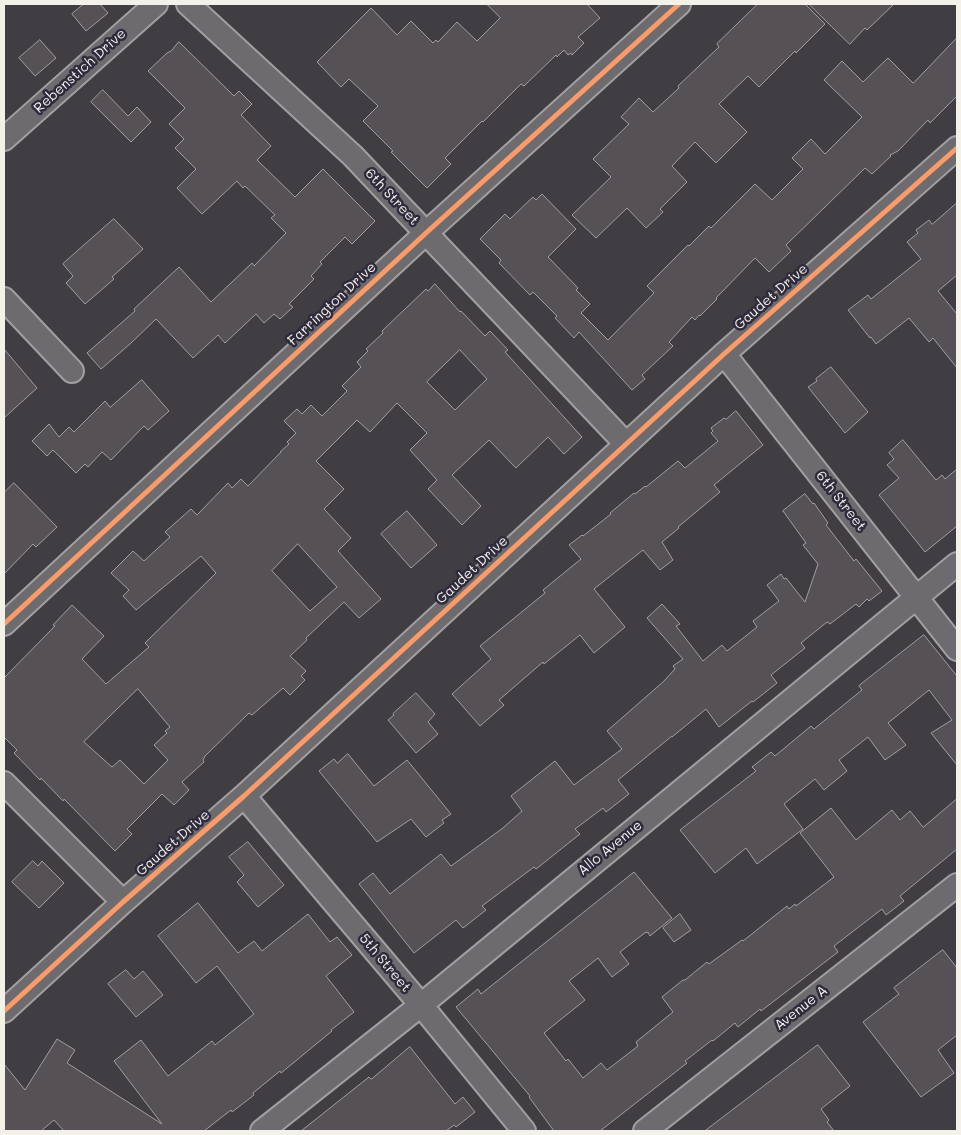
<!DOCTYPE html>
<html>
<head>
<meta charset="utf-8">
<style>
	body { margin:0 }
	#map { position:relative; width:961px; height:1135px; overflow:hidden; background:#403d43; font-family:Mali,sans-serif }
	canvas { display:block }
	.frame { position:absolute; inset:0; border:5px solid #f4f1e8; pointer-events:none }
</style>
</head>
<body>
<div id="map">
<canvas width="961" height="1135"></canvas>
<div class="frame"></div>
</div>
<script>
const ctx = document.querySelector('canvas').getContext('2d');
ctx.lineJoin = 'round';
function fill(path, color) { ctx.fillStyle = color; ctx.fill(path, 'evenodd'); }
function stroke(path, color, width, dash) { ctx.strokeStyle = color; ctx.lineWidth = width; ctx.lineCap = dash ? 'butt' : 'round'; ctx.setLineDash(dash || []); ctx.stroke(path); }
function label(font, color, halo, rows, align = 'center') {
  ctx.font = font + ' Mali,sans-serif'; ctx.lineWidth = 5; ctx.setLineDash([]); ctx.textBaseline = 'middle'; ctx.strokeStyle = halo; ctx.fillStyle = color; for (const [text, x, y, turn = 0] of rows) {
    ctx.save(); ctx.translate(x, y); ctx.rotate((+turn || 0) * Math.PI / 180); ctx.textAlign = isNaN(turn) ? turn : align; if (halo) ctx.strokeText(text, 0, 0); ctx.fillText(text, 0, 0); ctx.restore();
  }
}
const building = new Path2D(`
	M84,4H100L108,13L86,31L72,14Z
	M487,4H587L600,18L578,37L584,43L572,55L571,53L568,55L564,50L557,57L556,55L524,86L521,84L483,122L482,121L445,158L451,164L427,188L391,152L393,151L363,121L378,106L349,79L341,87L317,62L371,8L397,35L411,21L433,43L436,40L438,42L457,22L477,41L500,18Z
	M758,4H805L825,24L796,53L795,51L759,87L748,76L719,104L747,132L716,163L695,142L672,166L687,182L660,209L663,212L646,228L627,208L596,238L572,215L611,177L593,159L629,124L621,117L639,98L653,112L679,88L678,86L719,47L717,44Z
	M809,4H894L867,30L865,28L850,44Z
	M957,38V96L930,123L928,120L898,151L890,155L891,156L872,174L865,168L786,245L791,251L769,272L755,258L716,298L717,299L700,316L699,315L695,320L692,317L669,342L673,346L642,375L645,379L632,390L579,332L574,338L555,318L557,316L533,292L530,295L499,263L501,260L480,239L505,214L510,219L533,197L536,200L542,194L576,229L548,257L578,288L576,290L590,304L581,313L608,340L654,293L647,286L688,245L689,246L709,226L711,228L755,184L772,200L803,169L792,158L811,139L825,154L862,117L824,80L842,61L863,82L888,58L913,83Z
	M40,40L56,58L35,76L19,58Z
	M179,42L234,96L239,91L252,104L241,115L271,146L257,160L295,197L323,169L375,221L352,244L345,237L320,262L322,264L311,276L314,279L289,304L293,307L280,319L274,314L264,323L256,314L225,343L218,335L193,358L156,319L130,344L101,369L87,353L135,311L134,309L179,267L211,302L252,263L254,266L286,233L271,218L275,215L245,186L243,188L237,181L202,214L177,188L196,169L175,148L184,139L169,124L185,108L148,71L167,53L171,51Z
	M103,90L128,116L137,107L151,122L131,142L91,102Z
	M957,203V275L938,291L957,314V368L933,338L929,342L909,318L876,344L871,337L870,338L848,310L868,295L871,299L921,259L907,242L918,233L916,230L929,220L932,224Z
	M114,219L143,249L112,277L114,279L85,304L66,283L73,276L63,264Z
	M435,284L460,312L461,311L485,336L490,331L508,350L505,352L582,437L564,454L548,437L516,468L489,440L452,475L481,506L462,525L428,489L437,480L410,450L427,433L397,403L370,432L357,420L316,461L344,489L324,509L351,538L338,551L381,599L359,618L344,602L306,638L307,640L290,656L306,671L301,676L305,680L290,695L283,688L252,715L249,713L205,756L203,760L204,762L182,782L189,790L174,805L162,794L127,829L132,834L115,851L64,799L63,801L41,778L40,780L14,753L17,750L4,737V678L55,626L53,625L72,605L104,636L82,659L106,684L149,647L145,643L216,573L201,556L136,610L123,596L129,590L111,573L133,551L144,561L170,537L165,532L191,509L197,515L228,483L232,488L241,479L248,486L281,452H280L289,444L287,442L296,433L284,421L297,409L302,414L311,405L322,416L347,391L342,386L361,367L357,362L368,351L366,349L383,333L382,331L426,289L428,291ZM460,350L487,379L455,410L427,382ZM298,544L337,587L310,611L272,571ZM138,689L170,727L165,731L167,733L154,745L168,760L144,784L120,760L112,767L84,742Z
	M4,349L37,388L4,418Z
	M831,367L868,412L845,433L808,387L817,381L816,379Z
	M142,380L169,411L148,430L144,426L111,460L102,452L88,467L85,464L76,473L53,450L47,456L32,441L49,424L59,437L69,427L74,432L105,401L110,407Z
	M736,411L763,445L714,485L720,492L678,527L679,528L662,542L673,560L660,570L643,550L594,589L625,627L594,653L580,635L544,664L543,662L499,700L504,705L480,726L452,694L491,659L480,646L545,593L543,590L581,559L569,545L582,535L583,536L611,514L610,513L634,493L635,494L645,486L646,487L678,461L685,468L718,441L711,433L713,431L711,428L724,418L726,419Z
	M903,440L936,480L942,475L945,479L957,469V526L925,552L879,495L899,478L887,465L894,459L889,453Z
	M14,483L57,527L36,547L33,544L4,574V493Z
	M805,494L813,504L814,503L828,523L826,525L854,561L856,559L882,591L869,601L867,599L859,607L856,604L830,624L827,622L801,643L805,648L771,675L777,683L753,702L752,701L719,727L706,709L672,737V736L618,780L629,794L606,812L603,808L575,829L580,834L536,869L534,867L482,906L486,910L463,928L456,920L414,953L359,884L373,873L390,894L441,854L451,866L503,828L522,811L511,796L555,761L574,785L622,749L607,731L663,682L675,669L673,666L683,659L647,618L662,604L680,624L676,626L703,661L722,645L727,651L757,627L753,621L779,601L767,585L781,574L784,579L786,578L805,602L818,564L803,545L806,543L783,511Z
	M407,511L437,545L411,568L381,534Z
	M924,635L957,676V765L931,733L952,720L929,690L888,723L906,745L885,760L868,737L839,760L847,771L824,790L815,779L784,804L803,829L757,864L746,848L715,873L680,830L756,771L752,767L771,752L775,756L811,726L814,729L862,690L859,686Z
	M416,693L435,714L428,722L438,734L416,753L388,720L394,715L393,714Z
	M348,754L374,786L407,760L451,814L442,820L444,823L426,837L411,819L377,842L319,771L334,759L337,763Z
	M957,799V849L900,896L904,901L886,915L882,909L834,946L838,952L761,1011L760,1009L738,1027L735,1023L713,1041L712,1040L685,1061L687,1063L600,1131H554L529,1097L530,1096L456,1007L478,989L481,994L634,872L672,918L650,936L648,932L646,933V932L620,952L629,964L612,977L598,958L569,981L585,1000L544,1033L566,1061L568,1059L583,1078L601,1063L607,1070L638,1046L636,1042L673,1012L662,997L683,980H685L707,962L709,964L742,940L743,941L787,906L789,909L795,904L796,906L834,877L800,833L831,808L856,840L892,810L900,820L910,811L923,827Z
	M248,842L284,885L258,907L237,882L244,875L229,857Z
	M33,861L38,866L42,861L64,883L39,908L12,882Z
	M198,903L238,953L254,941L262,951L308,914L330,942L337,937L352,955L326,976L354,1012L331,1030L332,1031L281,1073L280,1071L253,1093L254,1095L232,1112L231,1110L204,1131H64L54,1120L41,1131H4V1064L25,1090L57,1039L75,1050L67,1063L162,1124L114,1061L141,1040L168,1076L212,1041L215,1045L254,1014L217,966L196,983L158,936Z
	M680,914L691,930L674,942L663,928Z
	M943,950L957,968V1035L938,1050L954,1073L921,1097L863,1022L899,994L894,988Z
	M126,970L134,979L143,971L163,995L136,1017L108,984Z
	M818,1045L850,1086L821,1109L829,1120L827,1122L834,1131H705Z
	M410,1047L455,1104L463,1097L475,1112L456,1127L454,1125L446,1131H301L369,1077L371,1079Z`);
fill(building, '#555154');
stroke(building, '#a19fa0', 1);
const minor = new Path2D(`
	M188,4L353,156L626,444
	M4,139L156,4
	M4,299L72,371
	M724,354L957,649
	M4,624L426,233L679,4
	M4,783L123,902
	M244,796L421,1005L524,1131
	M4,1011L123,902L244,796L724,354L957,148
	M262,1131L421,1005L957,564
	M645,1131L957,885`);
stroke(minor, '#a19fa0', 26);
stroke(minor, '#6e6b6e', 22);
stroke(new Path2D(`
	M4,624L426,233L679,4
	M4,1011L123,902L244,796L724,354L957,148`), '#fa9b69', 5);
label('14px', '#f4f1e8', '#2f2a3d', [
	["Rebenstich Drive",80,71,-42],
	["6th Street",392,197,47],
	["Gaudet Drive",771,297,-41],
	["Farrington Drive",332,304,-43],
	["6th Street",841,501,52],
	["Gaudet Drive",472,570,-43],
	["Gaudet Drive",173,843,-41],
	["Allo Avenue",610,848,-39],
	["5th Street",385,963,50],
	["Avenue A",801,1008,-38]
]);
</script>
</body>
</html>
